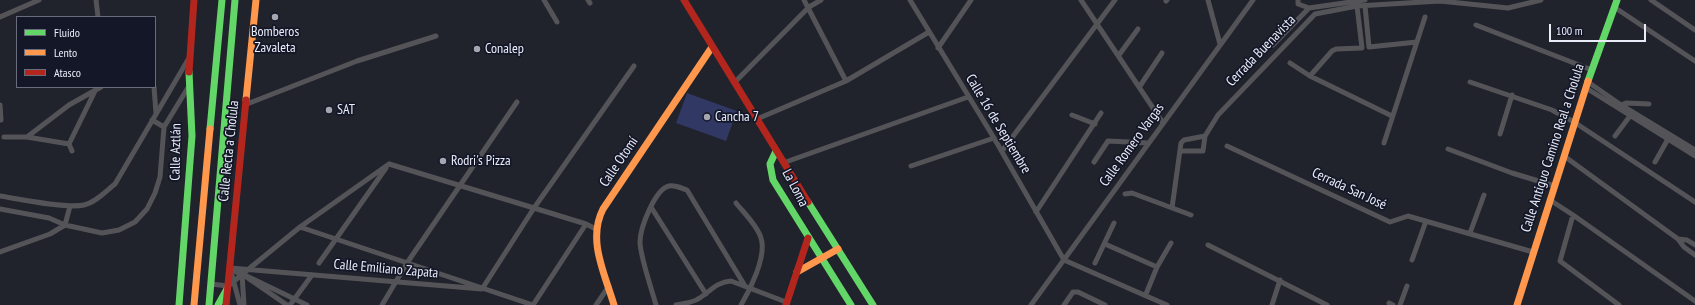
<!DOCTYPE html>
<html>
<head>
<meta charset="utf-8">
<style>
	body { margin:0 }
	#map { position:relative; width:1695px; height:305px; overflow:hidden; background:#21232c; font-family:"PT Sans Narrow",sans-serif }
	canvas { display:block }
	.legend { position:absolute; left:16px; top:16px; width:140px; height:72px; box-sizing:border-box; background:#131727; border:1px solid #696d7b; margin:0; padding:5px 7px; list-style:none; font-size:12px; color:#eaedf9 }
	.legend li { display:flex; align-items:center; gap:8px; height:20px }
	.legend b { width:20px; border:1px solid #696d7b }
	.scale { position:absolute; left:1549px; top:24px; width:97px; height:18px; box-sizing:border-box; border:2px solid #eaedf9; border-top:0; padding-left:5px; font-size:12px; line-height:14px; white-space:nowrap; color:#eaedf9; -webkit-text-stroke:3px #131727; paint-order:stroke }
</style>
</head>
<body>
<div id="map">
<canvas width="1695" height="305"></canvas>
<ul class="legend">
<li><b style="height:5px;background:#63d668"></b>Fluido</li>
<li><b style="height:5px;background:#ff974d"></b>Lento</li>
<li><b style="height:5px;background:#b3261e"></b>Atasco</li>
</ul>
<div class="scale">100 m</div>
</div>
<script>
const ctx = document.querySelector('canvas').getContext('2d');
ctx.lineJoin = 'round';
function fill(path, color) { ctx.fillStyle = color; ctx.fill(path, 'evenodd'); }
function stroke(path, color, width, dash) { ctx.strokeStyle = color; ctx.lineWidth = width; ctx.lineCap = dash ? 'butt' : 'round'; ctx.setLineDash(dash || []); ctx.stroke(path); }
function label(font, color, halo, rows, align = 'center') {
  ctx.font = font + ' "PT Sans Narrow",sans-serif'; ctx.lineWidth = 3.5; ctx.setLineDash([]); ctx.textBaseline = 'middle'; ctx.strokeStyle = halo; ctx.fillStyle = color; for (const [text, x, y, turn = 0] of rows) {
    ctx.save(); ctx.translate(x, y); ctx.rotate((+turn || 0) * Math.PI / 180); ctx.textAlign = isNaN(turn) ? turn : align; if (halo) ctx.strokeText(text, 0, 0); ctx.fillText(text, 0, 0); ctx.restore();
  }
}
fill(new Path2D(`
	M687,93L737,111L726,141L676,123Z`), '#303863');
stroke(new Path2D(`
	M96,0L98,17
	M544,0L557,22
	M588,0L590,3
	M804,0L846,81
	M910,0L994,138L1064,260
	M1081,0L1163,123
	M1208,0L1220,44
	M1298,0V4L1309,8
	M1651,0L1695,30
	M1166,1L1167,0
	M1365,6L1369,47L1417,42
	M1614,7L1695,61
	M0,17L39,0
	M1476,25L1592,70
	M1273,45L1309,8L1365,0
	M938,48L971,0
	M1119,55L1138,29
	M1290,63L1310,76L1392,116
	M1310,76L1332,51L1336,49L1362,48L1357,6
	M1470,82L1552,110L1574,122L1695,202
	M1588,82L1621,105L1695,150
	M734,83L809,7L821,0
	M1140,86L1162,53
	M154,87L156,113
	M1586,88L1695,156
	M247,104L357,61L436,36
	M0,105L1,120
	M1621,105L1626,103L1649,104
	M1072,115L1095,124
	M757,119L846,81L929,32
	M152,120L164,127
	M1500,134L1512,95
	M1615,136L1630,116
	M4,137H27L69,144
	M27,137L69,105L101,87
	M1384,143L1425,17
	M69,144L96,89
	M69,144L72,151
	M1227,146L1390,222L1408,216L1533,252
	M1448,149L1512,173L1555,186
	M1002,151L1115,0
	M1180,151H1203L1205,136L1218,115L1315,14L1357,6L1440,1L1508,8L1541,0
	M1564,156L1678,239L1684,247L1695,255
	M1094,162L1108,141L1148,143
	M1655,162L1668,139
	M783,163L968,97
	M389,164L534,208L586,224L596,229
	M911,166L994,138
	M1125,194L1132,193L1191,215
	M0,196C19,199 67,209 84,205C95,203 106,191 115,184L189,58
	M1550,200L1573,215L1695,301
	M736,203C744,213 757,225 761,238C767,256 750,290 741,305
	M651,207L706,294
	M1172,208L1181,143L1184,140L1205,136
	M0,209L49,218L65,225L102,233L119,230L135,222L147,209L155,193L160,177L164,127L189,86
	M1036,212L1101,113
	M1573,215L1560,261L1619,305
	M300,227L533,305
	M1470,233L1484,195
	M1678,239L1687,240L1695,245
	M1105,244L1157,267
	M1208,245L1327,305
	M0,252L50,234L65,225L70,206
	M1064,260L1167,305
	M1412,260L1426,221
	M319,263L386,168
	M1095,263L1114,223
	M242,274L244,305
	M211,284L228,286L300,227L389,164
	M1146,294L1157,267L1171,243
	M1389,303L1393,305
	M240,305L230,268L482,289L534,208L634,66
	M287,305L242,274L241,275L230,268L307,305
	M290,305L312,275
	M382,305L407,263L517,102
	M533,305L586,224
	M596,305L609,286
	M656,305C652,290 640,256 640,242C640,228 655,189 669,186C676,185 681,188 687,190L745,286
	M676,305C683,303 692,303 698,299C710,292 716,282 731,281L786,302
	M1031,305L1253,0
	M1064,305L1073,292H1078L1105,305
	M1272,305L1280,280
	M1400,305L1407,286`), '#545458', 5);
stroke(new Path2D(`
	M1588,81L1617,0
	M210,129L222,0
	M776,151L770,164L773,180L851,305
	M808,202L873,305
	M179,305L192,136L189,72
	M209,305L235,0
	M218,305L227,289`), '#63d668', 7);
stroke(new Path2D(`
	M246,100L256,0
	M797,272L838,249
	M194,305L210,129
	M614,305C605,274 587,240 603,209L712,47
	M1517,305L1588,81`), '#ff974d', 7);
stroke(new Path2D(`
	M684,0L808,202
	M189,72L194,0
	M226,305L246,100
	M786,305L808,238`), '#b3261e', 7);
for (const [x, y, r, color] of [
	[275,17,4,"#a4a6b1"],
	[477,49,4,"#a4a6b1"],
	[329,110,4,"#a4a6b1"],
	[707,117,4,"#a4a6b1"],
	[443,161,4,"#a4a6b1"]
]) { const dot = new Path2D(); dot.arc(x, y, r, 0, 2 * Math.PI); ctx.fillStyle = color; ctx.fill(dot); stroke(dot, '#131727', 1.5); }
label('14px', '#eaedf9', '#131727', [
	["Bomberos",275,32,"center"],
	["Zavaleta",275,48,"center"],
	["Conalep",485,49],
	["SAT",337,110],
	["Cancha 7",715,117],
	["Rodri's Pizza",451,161]
], 'left');
label('14px', '#eaedf9', '#131727', [
	["Cerrada Buenavista",1261,51,-46],
	["Calle 16 de Septiembre",998,124,59],
	["Calle Romero Vargas",1132,145,-54],
	["Calle Antiguo Camino Real a Cholula",1553,148,-72],
	["Calle Recta a Cholula",229,151,-84],
	["Calle Aztlán",176,152,-89],
	["Calle Otomí",619,162,-56],
	["La Loma",795,188,62],
	["Cerrada San José",1349,189,25],
	["Calle Emiliano Zapata",386,269,5]
]);
</script>
</body>
</html>
